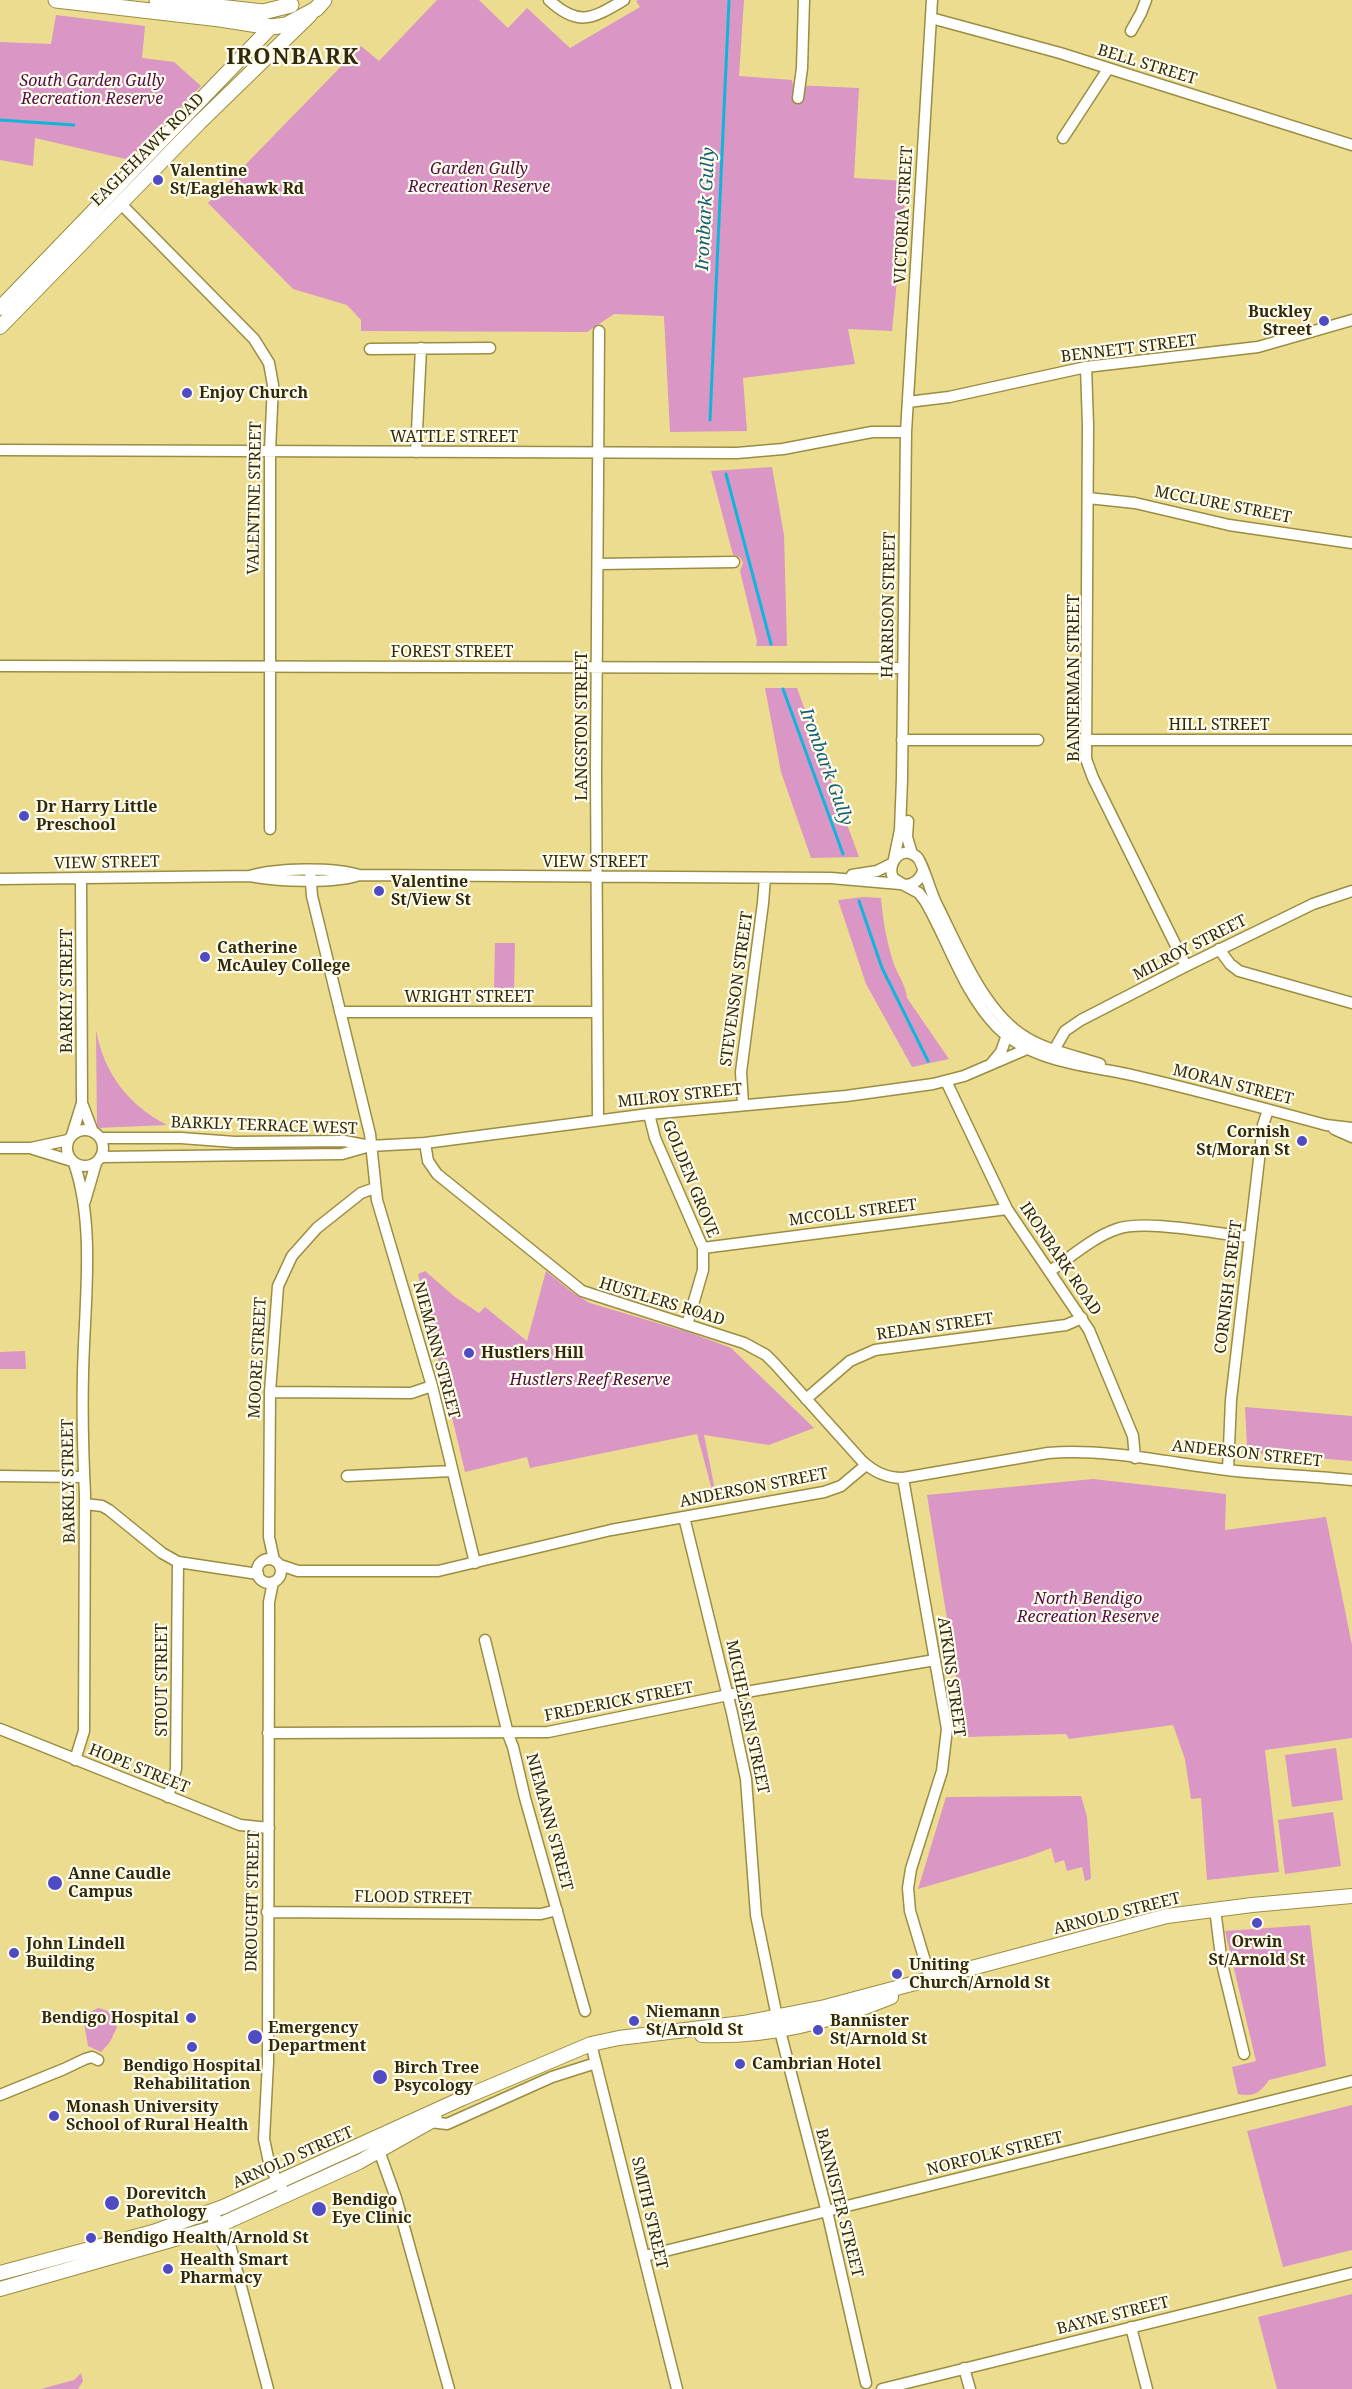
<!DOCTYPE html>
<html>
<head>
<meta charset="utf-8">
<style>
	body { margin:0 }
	canvas { display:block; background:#ebdc8f }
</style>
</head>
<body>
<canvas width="1352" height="2389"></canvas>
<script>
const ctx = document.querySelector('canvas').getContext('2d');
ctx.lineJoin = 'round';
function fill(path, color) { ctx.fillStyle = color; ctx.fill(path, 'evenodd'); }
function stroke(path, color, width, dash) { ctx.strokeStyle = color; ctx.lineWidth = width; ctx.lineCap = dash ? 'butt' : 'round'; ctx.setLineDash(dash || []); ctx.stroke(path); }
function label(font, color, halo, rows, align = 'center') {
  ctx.font = font + ' "Noto Serif",serif'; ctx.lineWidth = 4.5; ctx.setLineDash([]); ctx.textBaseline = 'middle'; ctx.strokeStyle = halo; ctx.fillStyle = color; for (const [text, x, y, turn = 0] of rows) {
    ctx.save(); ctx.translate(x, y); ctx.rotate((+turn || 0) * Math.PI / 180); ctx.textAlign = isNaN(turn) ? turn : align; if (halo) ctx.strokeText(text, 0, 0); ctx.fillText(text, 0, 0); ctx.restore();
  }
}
fill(new Path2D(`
	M437,0H479L508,28L527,8L570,48L640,7L636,1L639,0H744L739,76L792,80L793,85L859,88L854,178L907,181L892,331L848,329L855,364L743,378L747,431L670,432L664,316L614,314L587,332L361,331V320L347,305L293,289L208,203L361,46L379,61Z
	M56,15L145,26L142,58L174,62L201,86L130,160L35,138L33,166L0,160V42L51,44Z
	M772,467L784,535L787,646H756L757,641L740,571L743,563L740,557L733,555L711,471Z
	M765,688H797L859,857L811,858L781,772Z
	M863,897L881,898C883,921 887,945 895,967C900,978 906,987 907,998L949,1059L912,1067L866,984L838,900Z
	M495,943H515L514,991L494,990Z
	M96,1030C104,1073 128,1105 167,1125L97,1128Z
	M425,1271L455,1297L479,1313L485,1307L527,1341L546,1271L573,1293L590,1303L694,1334L731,1348L814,1428L769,1445L704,1435L715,1490H712L697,1434L530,1468L527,1457L465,1472L418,1274Z
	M25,1351L26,1369H0V1352Z
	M1245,1407L1352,1416V1461L1254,1453L1247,1446Z
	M1093,1479L1226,1494L1225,1530L1326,1517L1352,1645V1738L1265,1750L1279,1872L1207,1880L1201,1798L1191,1799L1185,1759L1173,1725L1069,1739L1066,1734L966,1737L927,1495Z
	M1336,1748L1343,1800L1292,1807L1285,1755Z
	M1081,1796L1087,1817L1091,1879L1085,1881L1082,1867L1067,1871L1064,1860L1055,1863L1051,1848L1027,1857L918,1889L946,1797Z
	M1333,1812L1341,1866L1285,1874L1278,1820Z
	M1310,1925L1326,2066L1269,2080C1260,2093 1254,2097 1238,2094L1232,2067L1256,2061L1225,1931Z
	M98,2008C109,2009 114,2017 117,2027L110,2042L101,2052L88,2046L84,2023L86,2014Z
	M1352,2105V2250L1283,2267L1247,2131Z
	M1352,2294V2389H1277L1258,2317Z
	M81,2373L83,2381L78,2389H41L74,2380Z`), '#da96c5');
stroke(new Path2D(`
	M0,120L74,125
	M710,420L729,0
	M726,474L771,644
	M783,689L843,854
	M859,901L882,968L928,1061`), '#10b6da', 3);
const minor = new Path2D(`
	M549,0C579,28 593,18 624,0
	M931,18L1060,53L1352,145
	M1131,31L1141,13L1146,0
	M798,98L802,68L804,0
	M1063,138L1108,69
	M121,204L254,339L269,363L273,385L270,451V829
	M370,349L490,348
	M1086,367L1088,425L1086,759L1093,778L1186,966
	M908,402L949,397L1086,367L1258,347L1352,320
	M0,450L737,453L783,449L872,432H906
	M416,452L421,348
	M1088,498L1135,503L1229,525L1352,543
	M598,564L734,562
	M0,666L903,668
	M902,740H1038
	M1086,740H1352
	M908,821L907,837L912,854
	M894,859L900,830L902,779L906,432L932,0
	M310,871L312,896L370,1134L377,1200L432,1386L475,1563
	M923,871C920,880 914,885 904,885L893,878C886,863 902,844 917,857C922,861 931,893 936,903C958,946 984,1014 1027,1038C1049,1051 1076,1056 1100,1064
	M852,875L877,871L891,864
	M250,876C276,868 333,867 359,875L831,878L900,884
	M81,878L82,1103L93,1132
	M0,879L250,876C276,881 333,884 359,875
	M904,885L919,893L925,901C949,942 963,992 997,1027C1034,1064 1088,1065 1136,1076C1200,1091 1263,1108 1326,1125L1352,1128
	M1219,949L1230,964L1239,971L1352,1003
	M340,1012H597
	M1054,1050L1065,1031L1081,1020L1186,966L1313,904L1352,891
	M991,1064L1001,1052L1007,1035
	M946,1081L1007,1209L1089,1330L1133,1436L1135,1458
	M743,1104L741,1072L763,903L765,878
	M649,1114L655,1138L703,1248V1270L687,1325
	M598,1120L596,772L599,331
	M1334,1129L1352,1137
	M67 1148a18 18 0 1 1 36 0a18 18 0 1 1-36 0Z
	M72,1135L82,1103
	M101,1138H181L235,1142L344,1141L370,1146L425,1143L649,1114L846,1096L933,1084L964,1076L1027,1049
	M425,1143L428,1161L437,1174L582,1291L744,1343L766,1355L775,1364L862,1461C874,1472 886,1478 903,1478L1048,1453C1110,1448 1174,1464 1236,1471C1275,1475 1314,1476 1352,1480
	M0,1148H31L68,1140
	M33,1149L72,1161
	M101,1157L342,1154L370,1146
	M74,1163C96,1226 84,1308 83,1374C82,1414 83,1454 85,1494L84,1731L75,1760
	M85,1201L96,1163
	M703,1248L1007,1209
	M1050,1271C1071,1257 1093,1237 1117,1229C1145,1219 1217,1234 1250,1237
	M270,1392L411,1393L432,1386
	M806,1399L850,1361L875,1350L1066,1325L1082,1318
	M1228,1470L1231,1400L1263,1125L1268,1110
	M0,1476L84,1477
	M347,1476L452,1471
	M903,1478L947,1729L942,1771L911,1869L908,1888L910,1911L931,1981
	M85,1504L102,1506L109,1510L162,1553L178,1562L258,1574
	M684,1517L732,1713L746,1779L756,1915L777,2017
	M257 1571a12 12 0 1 1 24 0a12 12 0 1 1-24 0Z
	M274,1560L269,1537L270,1392L278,1286L292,1256L317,1228L361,1193L375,1188
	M280,1565L298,1571H438L611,1530L824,1492L841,1486L866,1465
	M273,1582L269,1602L268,2062L264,2139L270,2167L286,2196
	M485,1640L508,1734L513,1747L525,1798L585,2011
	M0,1729L240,1825L269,1828
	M268,1733L548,1732L728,1695L935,1660
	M168,1797L176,1769L178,1562
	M1215,1909L1222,1964L1244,2054
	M267,1912L541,1914L557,1910
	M780,2031L829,2220L866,2383
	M591,2044L677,2389
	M0,2095L64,2069L85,2059L92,2057L98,2060
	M430,2122L447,2124L552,2077L596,2063
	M377,2145L396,2198L449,2389
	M212,2212L228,2237L268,2389
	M213,2220L216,2233L229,2254
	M645,2256L1352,2081
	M1131,2327L1147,2389
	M964,2368L970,2389
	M882,2389L1352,2273`);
const major = new Path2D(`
	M0,308L271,27
	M0,327L199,123L310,15
	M702,2035C768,2038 830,2022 891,1997
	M0,2273L153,2232L223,2207L463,2098L591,2044L619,2038L743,2023L825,2007L1167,1916L1252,1905L1352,1896
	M0,2289L213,2228L359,2162L435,2119`);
const highway = new Path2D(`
	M56,0L220,19L271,27L286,25L316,9L324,0
	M157,0L263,12L291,5`);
stroke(minor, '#9b8d41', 13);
stroke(major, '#9b8d41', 16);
stroke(highway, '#9b8d41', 17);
stroke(minor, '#fff', 10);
stroke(major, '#fff', 14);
stroke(highway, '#fff', 15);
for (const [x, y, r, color] of [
	[158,180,6,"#4f4cc3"],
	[1324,321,6,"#4f4cc3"],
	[187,393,6,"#4f4cc3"],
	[24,816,6,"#4f4cc3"],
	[379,891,6,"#4f4cc3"],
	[205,957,6,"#4f4cc3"],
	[1302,1141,6,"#4f4cc3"],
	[469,1353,6,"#4f4cc3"],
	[55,1883,8,"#4f4cc3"],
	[1257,1923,6,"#4f4cc3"],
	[14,1953,6,"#4f4cc3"],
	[897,1974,6,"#4f4cc3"],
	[191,2018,6,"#4f4cc3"],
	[634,2021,6,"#4f4cc3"],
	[818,2030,6,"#4f4cc3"],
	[255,2037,8,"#4f4cc3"],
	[192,2047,6,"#4f4cc3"],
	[740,2064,6,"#4f4cc3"],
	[380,2077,8,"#4f4cc3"],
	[54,2116,6,"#4f4cc3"],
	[112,2203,8,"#4f4cc3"],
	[319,2209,8,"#4f4cc3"],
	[91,2238,6,"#4f4cc3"],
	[168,2269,6,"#4f4cc3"]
]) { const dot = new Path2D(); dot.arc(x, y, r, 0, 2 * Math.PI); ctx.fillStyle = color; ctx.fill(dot); stroke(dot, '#fffced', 2); }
label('16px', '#302a0a', '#fffced', [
	["BELL STREET",1147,65,17],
	["EAGLEHAWK ROAD",148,150,-45],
	["VICTORIA STREET",904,215,-87],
	["BENNETT STREET",1129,349,-7],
	["WATTLE STREET",454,437],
	["VALENTINE STREET",255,498,-89],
	["MCCLURE STREET",1223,505,11],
	["HARRISON STREET",889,605,-89],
	["FOREST STREET",452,652],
	["BANNERMAN STREET",1074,678,-90],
	["HILL STREET",1219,725],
	["LANGSTON STREET",582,726,-90],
	["VIEW STREET",595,862],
	["VIEW STREET",107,863,-1],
	["MILROY STREET",1190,948,-27],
	["STEVENSON STREET",737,989,-82],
	["BARKLY STREET",67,991,-90],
	["WRIGHT STREET",469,997],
	["MORAN STREET",1233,1085,14],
	["MILROY STREET",680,1096,-6],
	["BARKLY TERRACE WEST",264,1126,2],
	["GOLDEN GROVE",690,1179,68],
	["MCCOLL STREET",853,1213,-7],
	["IRONBARK ROAD",1060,1259,56],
	["CORNISH STREET",1229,1287,-83],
	["HUSTLERS ROAD",662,1302,17],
	["REDAN STREET",935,1327,-8],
	["NIEMANN STREET",436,1350,75],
	["MOORE STREET",258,1358,-87],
	["ANDERSON STREET",1247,1454,6],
	["BARKLY STREET",69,1481,-91],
	["ANDERSON STREET",754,1488,-11],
	["ATKINS STREET",951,1677,82],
	["STOUT STREET",162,1680,-90],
	["FREDERICK STREET",619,1702,-11],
	["MICHELSEN STREET",747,1717,78],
	["HOPE STREET",139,1769,22],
	["NIEMANN STREET",549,1822,75],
	["FLOOD STREET",413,1898,1],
	["DROUGHT STREET",253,1901,-89],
	["ARNOLD STREET",1117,1914,-14],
	["NORFOLK STREET",995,2154,-14],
	["ARNOLD STREET",293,2158,-24],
	["BANNISTER STREET",839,2203,76],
	["SMITH STREET",649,2213,77],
	["BAYNE STREET",1113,2316,-14]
]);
label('italic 16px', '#4f0d41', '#fffced', [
	["South Garden Gully",92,81],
	["Recreation Reserve",92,99],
	["Garden Gully",479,169],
	["Recreation Reserve",479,187],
	["Hustlers Reef Reserve",590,1380],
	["North Bendigo",1088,1599],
	["Recreation Reserve",1088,1617]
]);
label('bold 16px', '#302a0a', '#fffced', [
	["Valentine",170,171],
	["St/Eaglehawk Rd",170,189],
	["Buckley",1312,312,"right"],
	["Street",1312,330,"right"],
	["Enjoy Church",199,393],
	["Dr Harry Little",36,807],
	["Preschool",36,825],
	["Valentine",391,882],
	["St/View St",391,900],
	["Catherine",217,948],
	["McAuley College",217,966],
	["Cornish",1290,1132,"right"],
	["St/Moran St",1290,1150,"right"],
	["Hustlers Hill",481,1353],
	["Anne Caudle",68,1874],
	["Campus",68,1892],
	["Orwin",1257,1942,"center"],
	["St/Arnold St",1257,1960,"center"],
	["John Lindell",26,1944],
	["Building",26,1962],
	["Uniting",909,1965],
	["Church/Arnold St",909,1983],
	["Niemann",646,2012],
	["St/Arnold St",646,2030],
	["Bendigo Hospital",179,2018,"right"],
	["Bannister",830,2021],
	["St/Arnold St",830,2039],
	["Emergency",268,2028],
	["Department",268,2046],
	["Cambrian Hotel",752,2064],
	["Bendigo Hospital",192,2066,"center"],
	["Rehabilitation",192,2084,"center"],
	["Birch Tree",394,2068],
	["Psycology",394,2086],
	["Monash University",66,2107],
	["School of Rural Health",66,2125],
	["Dorevitch",126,2194],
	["Pathology",126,2212],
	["Bendigo",332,2200],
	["Eye Clinic",332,2218],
	["Bendigo Health/Arnold St",103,2238],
	["Health Smart",180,2260],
	["Pharmacy",180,2278]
], 'left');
label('italic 18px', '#146174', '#fffced', [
	["Ironbark Gully",706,209,-87],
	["Ironbark Gully",826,767,70]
]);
ctx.letterSpacing = '1.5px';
label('bold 22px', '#302a0a', '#fffced', [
	["IRONBARK",293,58]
]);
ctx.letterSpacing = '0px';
</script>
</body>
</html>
